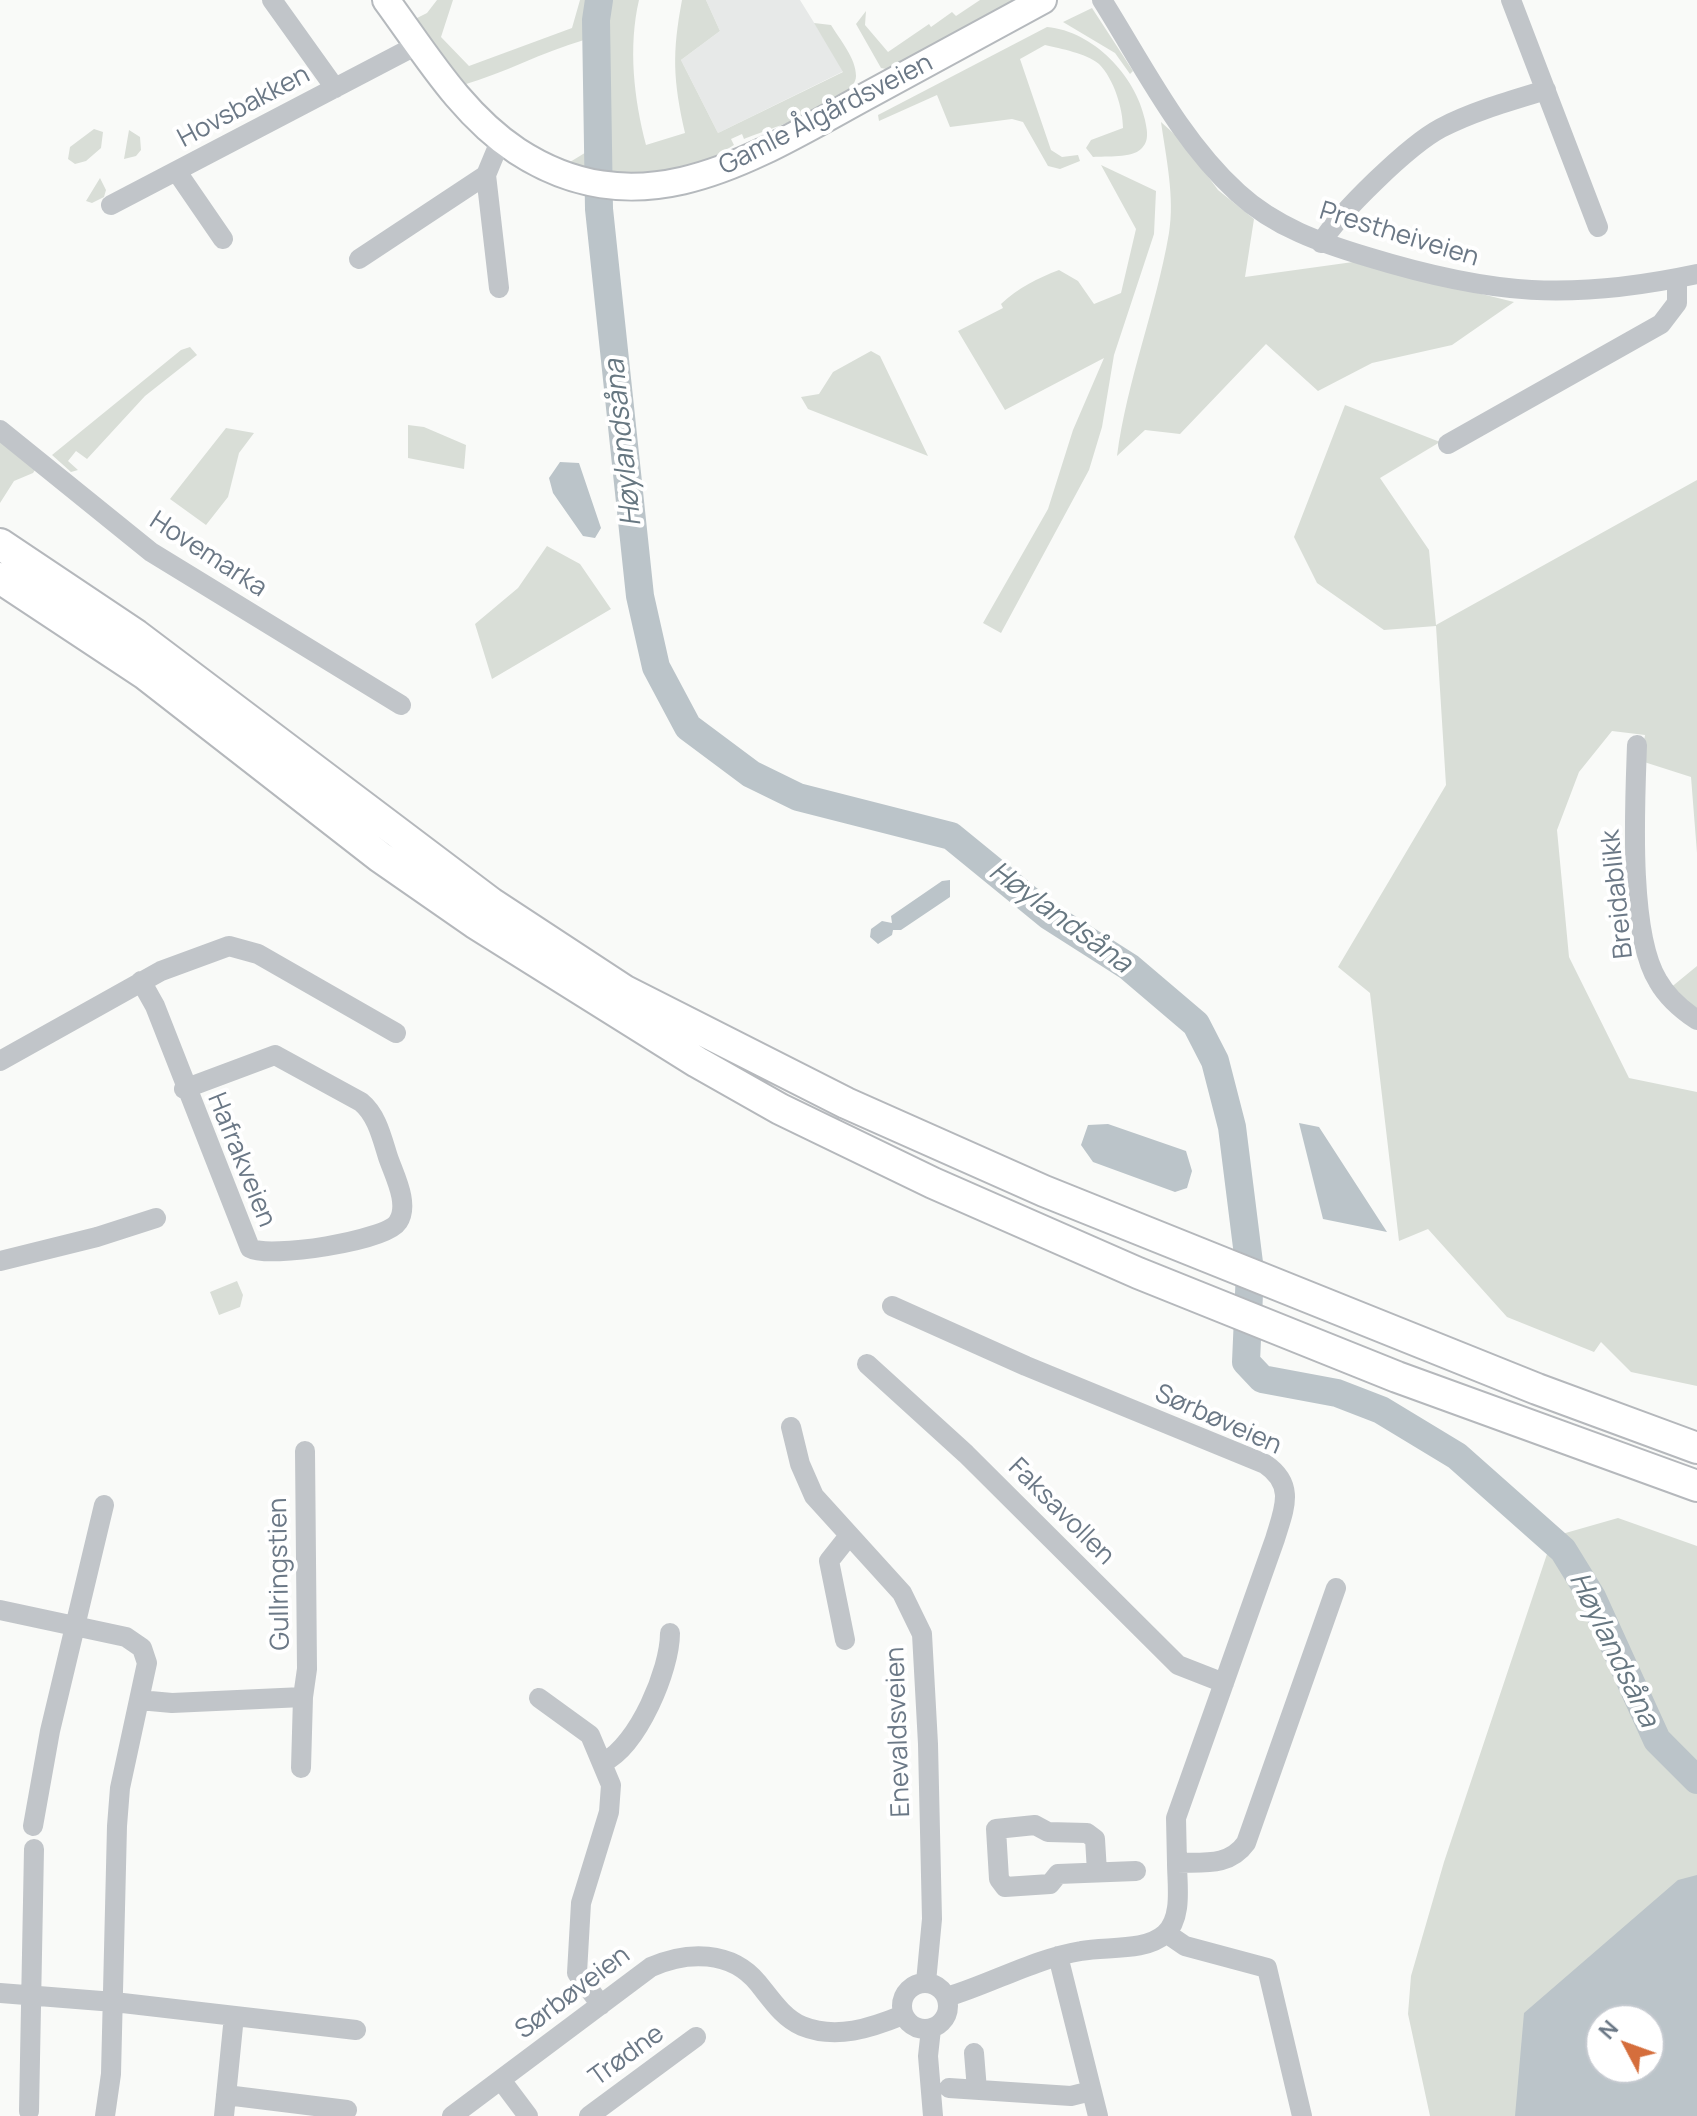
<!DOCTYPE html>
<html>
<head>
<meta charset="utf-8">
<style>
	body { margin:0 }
	#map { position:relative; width:1697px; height:2116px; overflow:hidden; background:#f9faf8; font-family:Manrope,sans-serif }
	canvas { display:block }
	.north { position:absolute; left:1585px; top:2004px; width:80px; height:80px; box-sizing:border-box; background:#fff; border:2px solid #c4c9cf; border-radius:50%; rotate:311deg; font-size:22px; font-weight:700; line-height:32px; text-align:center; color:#6b7886 }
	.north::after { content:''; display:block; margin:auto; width:28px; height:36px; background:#d56e3c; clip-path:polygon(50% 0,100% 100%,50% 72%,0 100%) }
</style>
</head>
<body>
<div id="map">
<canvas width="1697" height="2116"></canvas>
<div class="north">N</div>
</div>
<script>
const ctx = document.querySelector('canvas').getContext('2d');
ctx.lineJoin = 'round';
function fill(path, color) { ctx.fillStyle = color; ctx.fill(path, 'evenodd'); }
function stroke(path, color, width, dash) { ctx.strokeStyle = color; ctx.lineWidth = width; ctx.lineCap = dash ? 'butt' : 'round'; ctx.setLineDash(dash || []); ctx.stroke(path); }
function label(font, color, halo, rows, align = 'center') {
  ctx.font = font + ' Manrope,sans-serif'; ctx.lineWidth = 8; ctx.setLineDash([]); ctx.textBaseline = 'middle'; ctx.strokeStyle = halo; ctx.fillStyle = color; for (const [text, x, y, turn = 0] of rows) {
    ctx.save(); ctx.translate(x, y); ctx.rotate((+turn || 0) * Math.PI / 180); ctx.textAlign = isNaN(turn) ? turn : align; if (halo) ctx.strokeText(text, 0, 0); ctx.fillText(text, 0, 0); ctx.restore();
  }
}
fill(new Path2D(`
	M706,0H800L844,71L718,133L681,60L720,31Z`), '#e7e9e8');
fill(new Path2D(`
	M437,0H453L441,37L469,66L572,28L580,0H639C628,47 634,99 646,145L685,133C673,80 672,53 682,0H706L720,31L681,60L718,133L843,72L814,23L831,25C840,40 856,58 856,76C856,103 768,129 744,139L742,134L731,139L734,145C720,153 704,166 689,170C653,180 603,179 570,162L588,151L590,46L584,40C542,52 505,73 463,85L447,69L415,19L427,13Z
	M980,0H1018L891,70L881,68L856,24L866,11L865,25L888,52L929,24L931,27L952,12L956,16Z
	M1092,8L1133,71L1130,74L1115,53L1063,22Z
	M1047,27C1093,31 1136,76 1145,120C1147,130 1150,141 1141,149C1132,158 1106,156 1093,157L1086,148L1091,140L1123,128C1123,109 1114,79 1099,64C1086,53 1061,49 1045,45L1020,59L1051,150L1062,157L1078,155L1080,161L1060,169L1048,166L1023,122L1012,119L950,127L937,95L879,121L878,115Z
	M1161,122L1182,141L1218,190L1254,219L1245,277L1353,262L1514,302L1452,345L1372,363L1318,391L1266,344L1180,434L1145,430L1117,456C1127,380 1156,309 1169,233C1175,198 1166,157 1161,122Z
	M94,129L103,132L101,148L86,161L75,164L68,159L70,147Z
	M129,130L140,137L141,150L136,156L124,159Z
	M1101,165L1156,191L1154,234L1114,355L1102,427L1089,470L1001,633L983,623L1048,509L1073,430L1104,358L1005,410L958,331L1003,308L1001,304C1018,288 1038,278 1059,270L1078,281L1094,304L1121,293L1136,229Z
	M100,178L106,190L104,197L92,203L86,201Z
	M190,347L197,355L145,396L87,459L76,451L68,461L78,470L71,472L52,455L181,350Z
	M871,351L880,356L928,456L808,409L801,397L819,394L833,372Z
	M1345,405L1440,442L1380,478L1429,550L1436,625L1697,480V853L1691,777L1641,761L1645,735L1612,731L1579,772L1557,830L1569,957L1629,1078L1697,1092V1386L1631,1372L1601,1342L1594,1352L1507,1317L1428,1229L1399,1241L1370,993L1338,967L1446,785L1436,626L1384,630L1317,583L1294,537Z
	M408,425L424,427L466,445L464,469L408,458Z
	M226,428L254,433L239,453L228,497L206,525L170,499Z
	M0,438L37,467L33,473L14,481L0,503Z
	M547,546L580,564L611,609L492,679L475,624L518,588Z
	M1697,966V1010L1669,989Z
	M237,1281L243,1295L240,1307L219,1315L210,1292Z
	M1618,1518L1697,1546V2116H1430L1408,2014L1411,1976L1444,1862L1547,1554L1562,1534ZM1601,2020H1649V2068H1601Z`), '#d9ded7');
fill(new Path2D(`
	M560,462L579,463L601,528L595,538L583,536L553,493L549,478Z
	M950,880V897L901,930H893L892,935L878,944L870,937L871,929L882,921L892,923L891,916L942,881Z
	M1299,1123L1319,1127L1387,1232L1323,1219Z
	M1108,1124L1186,1151L1192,1171L1187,1188L1175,1192L1093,1162L1081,1145L1088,1125Z
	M1697,1875V2116H1515L1524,2013L1678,1880ZM1601,2020H1649V2068H1601Z`), '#bbc4c9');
stroke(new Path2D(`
	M599,0L596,20L599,209L640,596L656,667L688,727L751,774L798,797L951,836L1049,916L1129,967L1196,1024L1215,1061L1232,1127L1250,1271L1246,1362L1262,1379L1337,1393L1381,1410L1457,1456L1563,1550L1592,1597L1657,1740L1697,1780`), '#bbc4c9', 28);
const major = new Path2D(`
	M386,0C425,53 461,114 517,151C640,231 750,160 861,99C922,66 982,33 1043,0`);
const highway = new Path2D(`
	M0,544L136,635L491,903L625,991L846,1103L1044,1191L1537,1389L1697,1448
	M0,578L145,674L380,857L475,923L697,1062L780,1109L933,1183L1138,1273L1397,1377L1697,1486`);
stroke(major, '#b5b9bd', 30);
stroke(highway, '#b5b8bc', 34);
stroke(new Path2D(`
	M272,0L335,88
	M1102,0C1144,67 1180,140 1238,193C1275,227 1321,243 1368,257C1492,295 1570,301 1697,274
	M1511,0L1598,227
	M177,172L223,239
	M111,205L419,44
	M1321,243C1340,212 1409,145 1441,128C1474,111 1510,101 1546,90
	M359,259L486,175
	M499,288L486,175L501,139
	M0,430L151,552L401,705
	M1448,444L1661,324L1677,303V278
	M1637,745C1635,803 1628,933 1658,981C1667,997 1682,1010 1697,1020
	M141,981L155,1006L250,1248C269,1259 386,1241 398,1222C410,1204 394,1175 388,1157C382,1138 377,1115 361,1102L275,1055L184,1089
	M0,1061L161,971L229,946L258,954L396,1033
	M0,1261L97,1237L156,1218
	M892,1306L1026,1366L1265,1464C1296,1485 1284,1509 1275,1539L1176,1818L1177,1863
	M867,1364L966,1454L1178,1665L1224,1683
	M791,1427L800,1464L814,1496L902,1593L922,1634L928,1744L932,1919L926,1982
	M0,1610L126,1637L142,1648L147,1663L120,1788L117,1826L111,2074L105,2116
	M845,1640L829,1561L848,1537
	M539,1698L590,1735L611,1785L609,1812L581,1903L577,1973L601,2005
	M139,1700L172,1703L303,1697L307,1669L305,1451
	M604,1762C638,1745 670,1670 670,1633
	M301,1768L303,1697
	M33,1826L50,1731L104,1505
	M1097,1872L1095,1839L1087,1833L1048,1832L1035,1825L996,1829L999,1879L1005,1887L1050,1884L1058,1874L1136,1871
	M1166,1933L1185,1946L1267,1968L1302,2116
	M1058,1956L1098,2116
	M902 2006a23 23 0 1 1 46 0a23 23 0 1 1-46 0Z
	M0,1993L114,2002L356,2030
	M947,1997C993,1983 1034,1959 1081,1951C1106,1946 1145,1952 1165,1934C1183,1918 1177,1884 1177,1863C1203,1862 1229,1867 1246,1843L1336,1588
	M931,2029L928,2056L933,2116
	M974,2053L977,2090
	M501,2080L528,2116
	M949,2088L1071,2096L1091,2091
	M226,2095L347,2110
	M29,2111L34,1849
	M224,2116L234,2016
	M452,2116L651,1967C687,1951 731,1950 758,1983C771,1999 783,2018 802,2026C836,2040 871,2028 903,2015
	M589,2116L696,2037`), '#c1c5c9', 20);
stroke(major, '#fff', 26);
stroke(highway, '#fff', 30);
label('26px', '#6b7886', '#fff', [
	["Hovsbakken",244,107,-28],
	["Gamle Ålgårdsveien",826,115,-27],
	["Prestheiveien",1399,235,17],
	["Hovemarka",208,555,33],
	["Breidablikk",1618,894,-96],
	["Hafrakveien",241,1160,68],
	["Sørbøveien",1218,1420,24],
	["Faksavollen",1061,1512,45],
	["Gullringstien",280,1574,-91],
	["Enevaldsveien",899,1732,-92],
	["Sørbøveien",573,1993,-37],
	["Trødne",627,2056,-36]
]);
label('italic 28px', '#677781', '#fff', [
	["Høylandsåna",624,443,-96],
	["Høylandsåna",1060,918,36],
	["Høylandsåna",1613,1650,64]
]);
</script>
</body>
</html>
